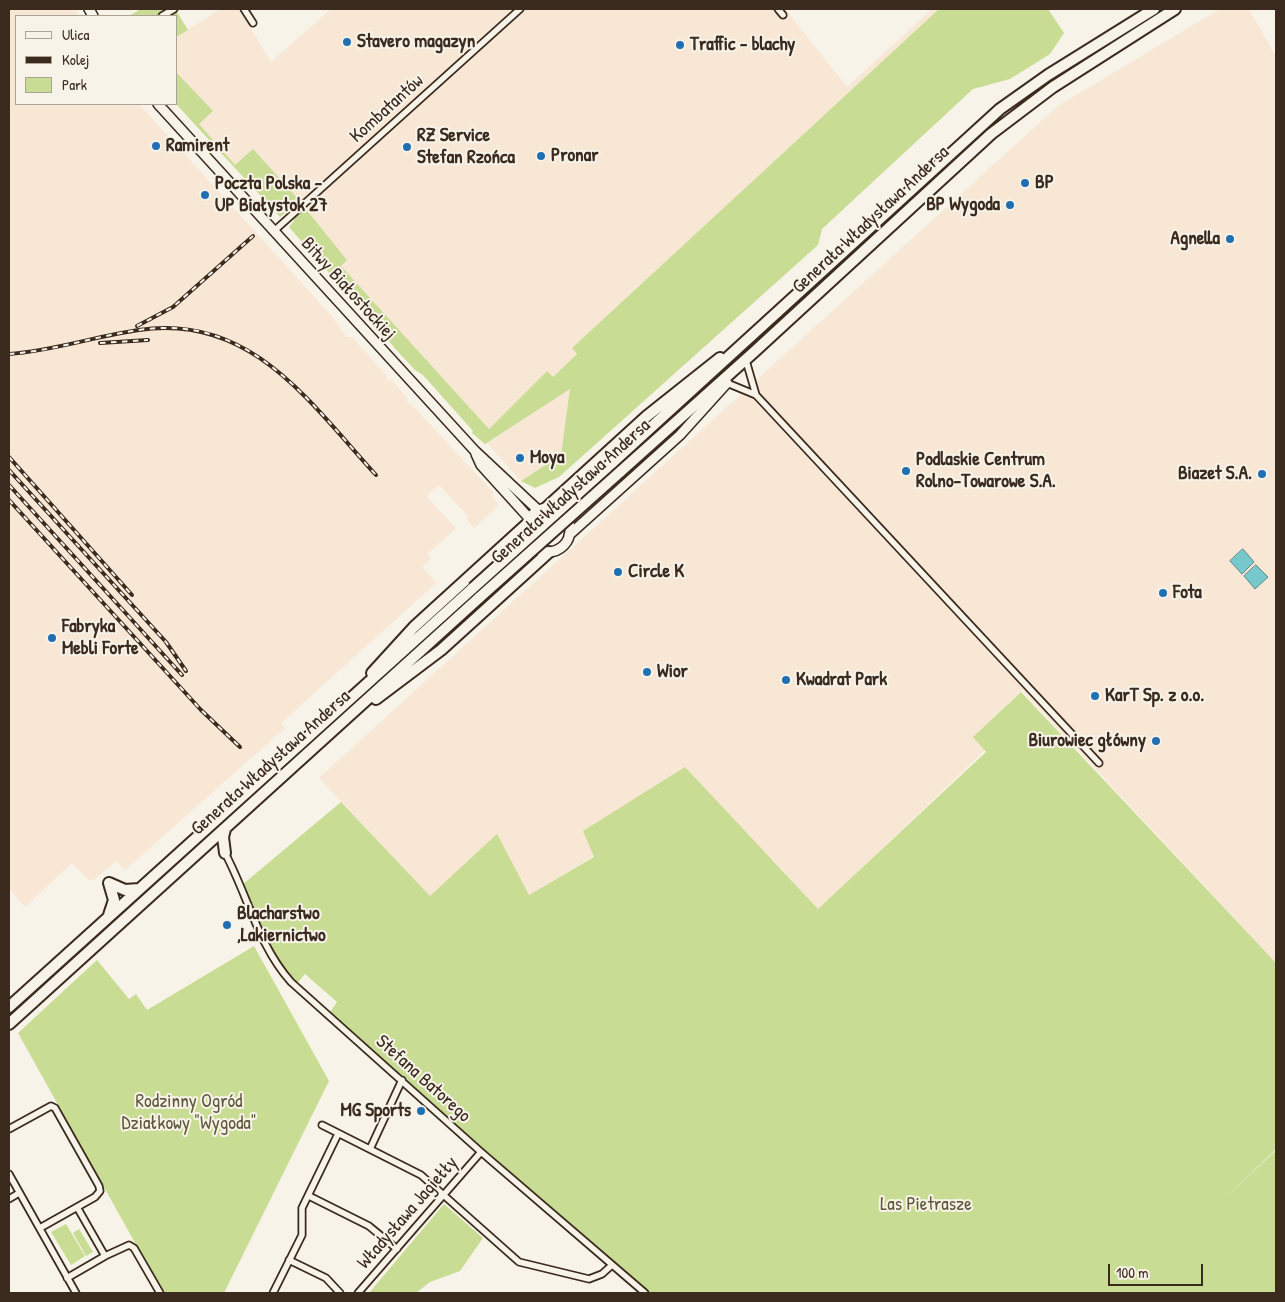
<!DOCTYPE html>
<html>
<head>
<meta charset="utf-8">
<style>
	body { margin:0 }
	#map { position:relative; width:1285px; height:1302px; overflow:hidden; background:#f7f3e8; font-family:"Patrick Hand",sans-serif }
	canvas { display:block }
	.frame { position:absolute; inset:0; border:10px solid #3b2a1e; pointer-events:none }
	.legend { position:absolute; left:15px; top:15px; width:162px; height:90px; box-sizing:border-box; background:#f7f3e8; border:1px solid #aca397; margin:0; padding:6px 9px; list-style:none; font-size:15px; color:#3b2a1e }
	.legend li { display:flex; align-items:center; gap:10px; height:25px }
	.legend b { width:25px; border:1px solid #aca397 }
	.scale { position:absolute; left:1108px; top:1264px; width:95px; height:22px; box-sizing:border-box; border:2px solid #3b2a1e; border-top:0; padding-left:6px; font-size:15px; line-height:18px; white-space:nowrap; color:#3b2a1e; -webkit-text-stroke:4px #f7f3e8; paint-order:stroke }
</style>
</head>
<body>
<div id="map">
<canvas width="1285" height="1302"></canvas>
<div class="frame"></div>
<ul class="legend">
<li><b style="height:6px;background:#f7f3e8"></b>Ulica</li>
<li><b style="height:6px;background:#3b2a1e"></b>Kolej</li>
<li><b style="height:14px;background:#c8dd93"></b>Park</li>
</ul>
<div class="scale">100 m</div>
</div>
<script>
const ctx = document.querySelector('canvas').getContext('2d');
ctx.lineJoin = 'round';
function fill(path, color) { ctx.fillStyle = color; ctx.fill(path, 'evenodd'); }
function stroke(path, color, width, dash) { ctx.strokeStyle = color; ctx.lineWidth = width; ctx.lineCap = dash ? 'butt' : 'round'; ctx.setLineDash(dash || []); ctx.stroke(path); }
function label(font, color, halo, rows, align = 'center') {
  ctx.font = font + ' "Patrick Hand",sans-serif'; ctx.lineWidth = 4; ctx.setLineDash([]); ctx.textBaseline = 'middle'; ctx.strokeStyle = halo; ctx.fillStyle = color; for (const [text, x, y, turn = 0] of rows) {
    ctx.save(); ctx.translate(x, y); ctx.rotate((+turn || 0) * Math.PI / 180); ctx.textAlign = isNaN(turn) ? turn : align; if (halo) ctx.strokeText(text, 0, 0); ctx.fillText(text, 0, 0); ctx.restore();
  }
}
fill(new Path2D(`
	M9,9H75L79,16H16V104H139L330,314L347,337H352L386,375L387,380L392,381L408,399L407,402L412,405L493,492L492,497L499,505L474,528L467,520L469,517L439,485L426,496L456,528L427,554L431,559L422,567L436,583L281,723L285,728L125,870L116,861L94,880H89L72,863L25,907L9,889Z
	M221,9H239L271,62L331,9H785L847,87L932,9H939L572,348L577,354L553,377L547,371L489,429L341,266L347,260L293,193L253,149L235,166L198,124L212,111L176,72V37Z
	M1220,9H1249L1276,57V963L1022,690L973,737L985,750L818,910L775,862L583,831L594,856L529,895L430,896L319,778L1058,106Z
	M571,388L561,455L521,481L487,443Z`), '#f7e7d4');
fill(new Path2D(`
	M141,9H175L188,30L176,37V16H129Z
	M939,9H1048L1064,33L1050,54L1010,79L973,89L822,229L818,245L559,477L535,488L521,481L561,455L570,389L485,444L472,433L473,431L423,375L415,370L400,354L289,227L294,221L285,213L280,217L176,104V72L213,111L199,124L235,165L253,149L293,193L347,260L341,266L489,429L547,371L553,377L577,354L572,348Z
	M1021,692L1276,963V1149L1218,1205L1276,1150V1293H645L328,1015L337,1002L305,974L295,986L273,960L242,885L341,802L430,896L497,834L529,895L594,857L583,831L685,767L818,909L986,752L973,737Z
	M254,946L329,1081L224,1293H163L18,1033L97,960L129,999L136,994L147,1010Z
	M444,1204L483,1238L460,1271L430,1282L416,1293H369Z
	M66,1224L85,1256L71,1265L51,1232Z
	M79,1229L93,1252L86,1256L73,1233Z`), '#c8dd93');
const water = new Path2D(`
	M1243,549L1254,562L1242,574L1230,561Z
	M1256,565L1268,577L1255,589L1244,576Z`);
fill(water, '#76c8cd');
stroke(water, '#5e8987', 1);
const street = new Path2D(`
	M244,9L253,23
	M778,9L783,15
	M162,16L174,9
	M274,231L520,9
	M747,364L756,395L1099,763
	M727,383L756,395
	M225,853C248,896 258,945 291,982L481,1152L645,1293
	M322,1125L421,1175L519,1262L589,1279L602,1274L612,1265
	M9,1129L51,1106L55,1108L99,1186L100,1191L95,1197L40,1228
	M370,1149L402,1080
	M9,1174L76,1293
	M309,1196L369,1226L397,1249
	M9,1199L19,1193
	M77,1207L105,1256
	M289,1260L326,1278L340,1293
	M67,1278L105,1256L129,1245L134,1248L160,1293
	M273,1293L302,1235V1208L338,1134
	M358,1293L481,1152`);
const secondary = new Path2D(`
	M89,9L93,16
	M158,104L475,451L538,510
	M476,454L481,465L529,518
	M526 530a22 22 0 1 1 44 0a22 22 0 1 1-44 0Z
	M569,535L680,435L727,383`);
const highway = new Path2D(`
	M612,463L1000,109L1048,75L1154,9
	M620,472L754,352L991,134L1053,87L1175,9
	M546,508L647,416L720,358
	M372,673L414,627L526,525
	M376,699L441,650L549,552
	M225,829L223,837L225,853
	M109,883L114,900L109,915
	M109,883L125,890L139,889
	M9,1007L473,588
	M9,1024L480,597`);
stroke(street, '#3b2a1e', 9);
stroke(secondary, '#3b2a1e', 12);
stroke(highway, '#3b2a1e', 14);
stroke(street, '#f7f3e8', 5.5);
stroke(secondary, '#f7f3e8', 9);
stroke(highway, '#f7f3e8', 10);
const rail = new Path2D(`
	M137,326L173,307L253,236
	M100,343L148,340
	M9,354C53,351 96,336 139,330C251,313 310,403 376,475
	M9,457L132,595
	M9,470L166,642L186,671
	M9,485L182,675
	M9,500L201,710L240,747`);
stroke(rail, '#3b2a1e', 4);
stroke(rail, '#f7f3e8', 2, [5.5]);
const highwayBridge = new Path2D(`
	M473,588L612,463
	M480,597L620,472`);
stroke(highwayBridge, '#3b2a1e', 14, []);
stroke(highwayBridge, '#f7f3e8', 10);
for (const [x, y, r, color] of [
	[347,42,5,"#1f6fb2"],
	[680,45,5,"#1f6fb2"],
	[156,146,5,"#1f6fb2"],
	[407,147,5,"#1f6fb2"],
	[541,156,5,"#1f6fb2"],
	[1025,183,5,"#1f6fb2"],
	[205,195,5,"#1f6fb2"],
	[1010,205,5,"#1f6fb2"],
	[1230,239,5,"#1f6fb2"],
	[520,458,5,"#1f6fb2"],
	[906,471,5,"#1f6fb2"],
	[1262,474,5,"#1f6fb2"],
	[618,572,5,"#1f6fb2"],
	[1163,593,5,"#1f6fb2"],
	[52,638,5,"#1f6fb2"],
	[647,672,5,"#1f6fb2"],
	[786,680,5,"#1f6fb2"],
	[1095,696,5,"#1f6fb2"],
	[1156,741,5,"#1f6fb2"],
	[227,925,5,"#1f6fb2"],
	[421,1111,5,"#1f6fb2"]
]) { const dot = new Path2D(); dot.arc(x, y, r, 0, 2 * Math.PI); ctx.fillStyle = color; ctx.fill(dot); stroke(dot, '#f7f3e8', 2); }
label('bold 19px', '#3b2a1e', '#f7f3e8', [
	["Stavero magazyn",357,42],
	["Traffic - blachy",690,45],
	["RZ Service",417,136],
	["Stefan Rzońca",417,158],
	["Ramirent",166,146],
	["Pronar",551,156],
	["BP",1035,183],
	["Poczta Polska -",215,184],
	["UP Białystok 27",215,206],
	["BP Wygoda",1000,205,"right"],
	["Agnella",1220,239,"right"],
	["Moya",530,458],
	["Podlaskie Centrum",916,460],
	["Rolno-Towarowe S.A.",916,482],
	["Biazet S.A.",1252,474,"right"],
	["Circle K",628,572],
	["Fota",1173,593],
	["Fabryka",62,627],
	["Mebli Forte",62,649],
	["Wior",657,672],
	["Kwadrat Park",796,680],
	["KarT Sp. z o.o.",1105,696],
	["Biurowiec główny",1146,741,"right"],
	["Blacharstwo",237,914],
	[",Lakiernictwo",237,936],
	["MG Sports",411,1111,"right"]
], 'left');
label('19px', '#3b2a1e', '#f7f3e8', [
	["Kombatantów",387,109,-42],
	["Generała Władysława Andersa",871,220,-43],
	["Bitwy Białostockiej",348,289,48],
	["Generała Władysława Andersa",571,492,-42],
	["Generała Władysława Andersa",271,763,-42],
	["Stefana Batorego",423,1079,42],
	["Władysława Jagiełły",408,1213,-49]
]);
label('19px', '#5e573b', '#f7f3e8', [
	["Rodzinny Ogród",189,1102],
	["Działkowy \"Wygoda\"",189,1124],
	["Las Pietrasze",926,1205]
]);
</script>
</body>
</html>
